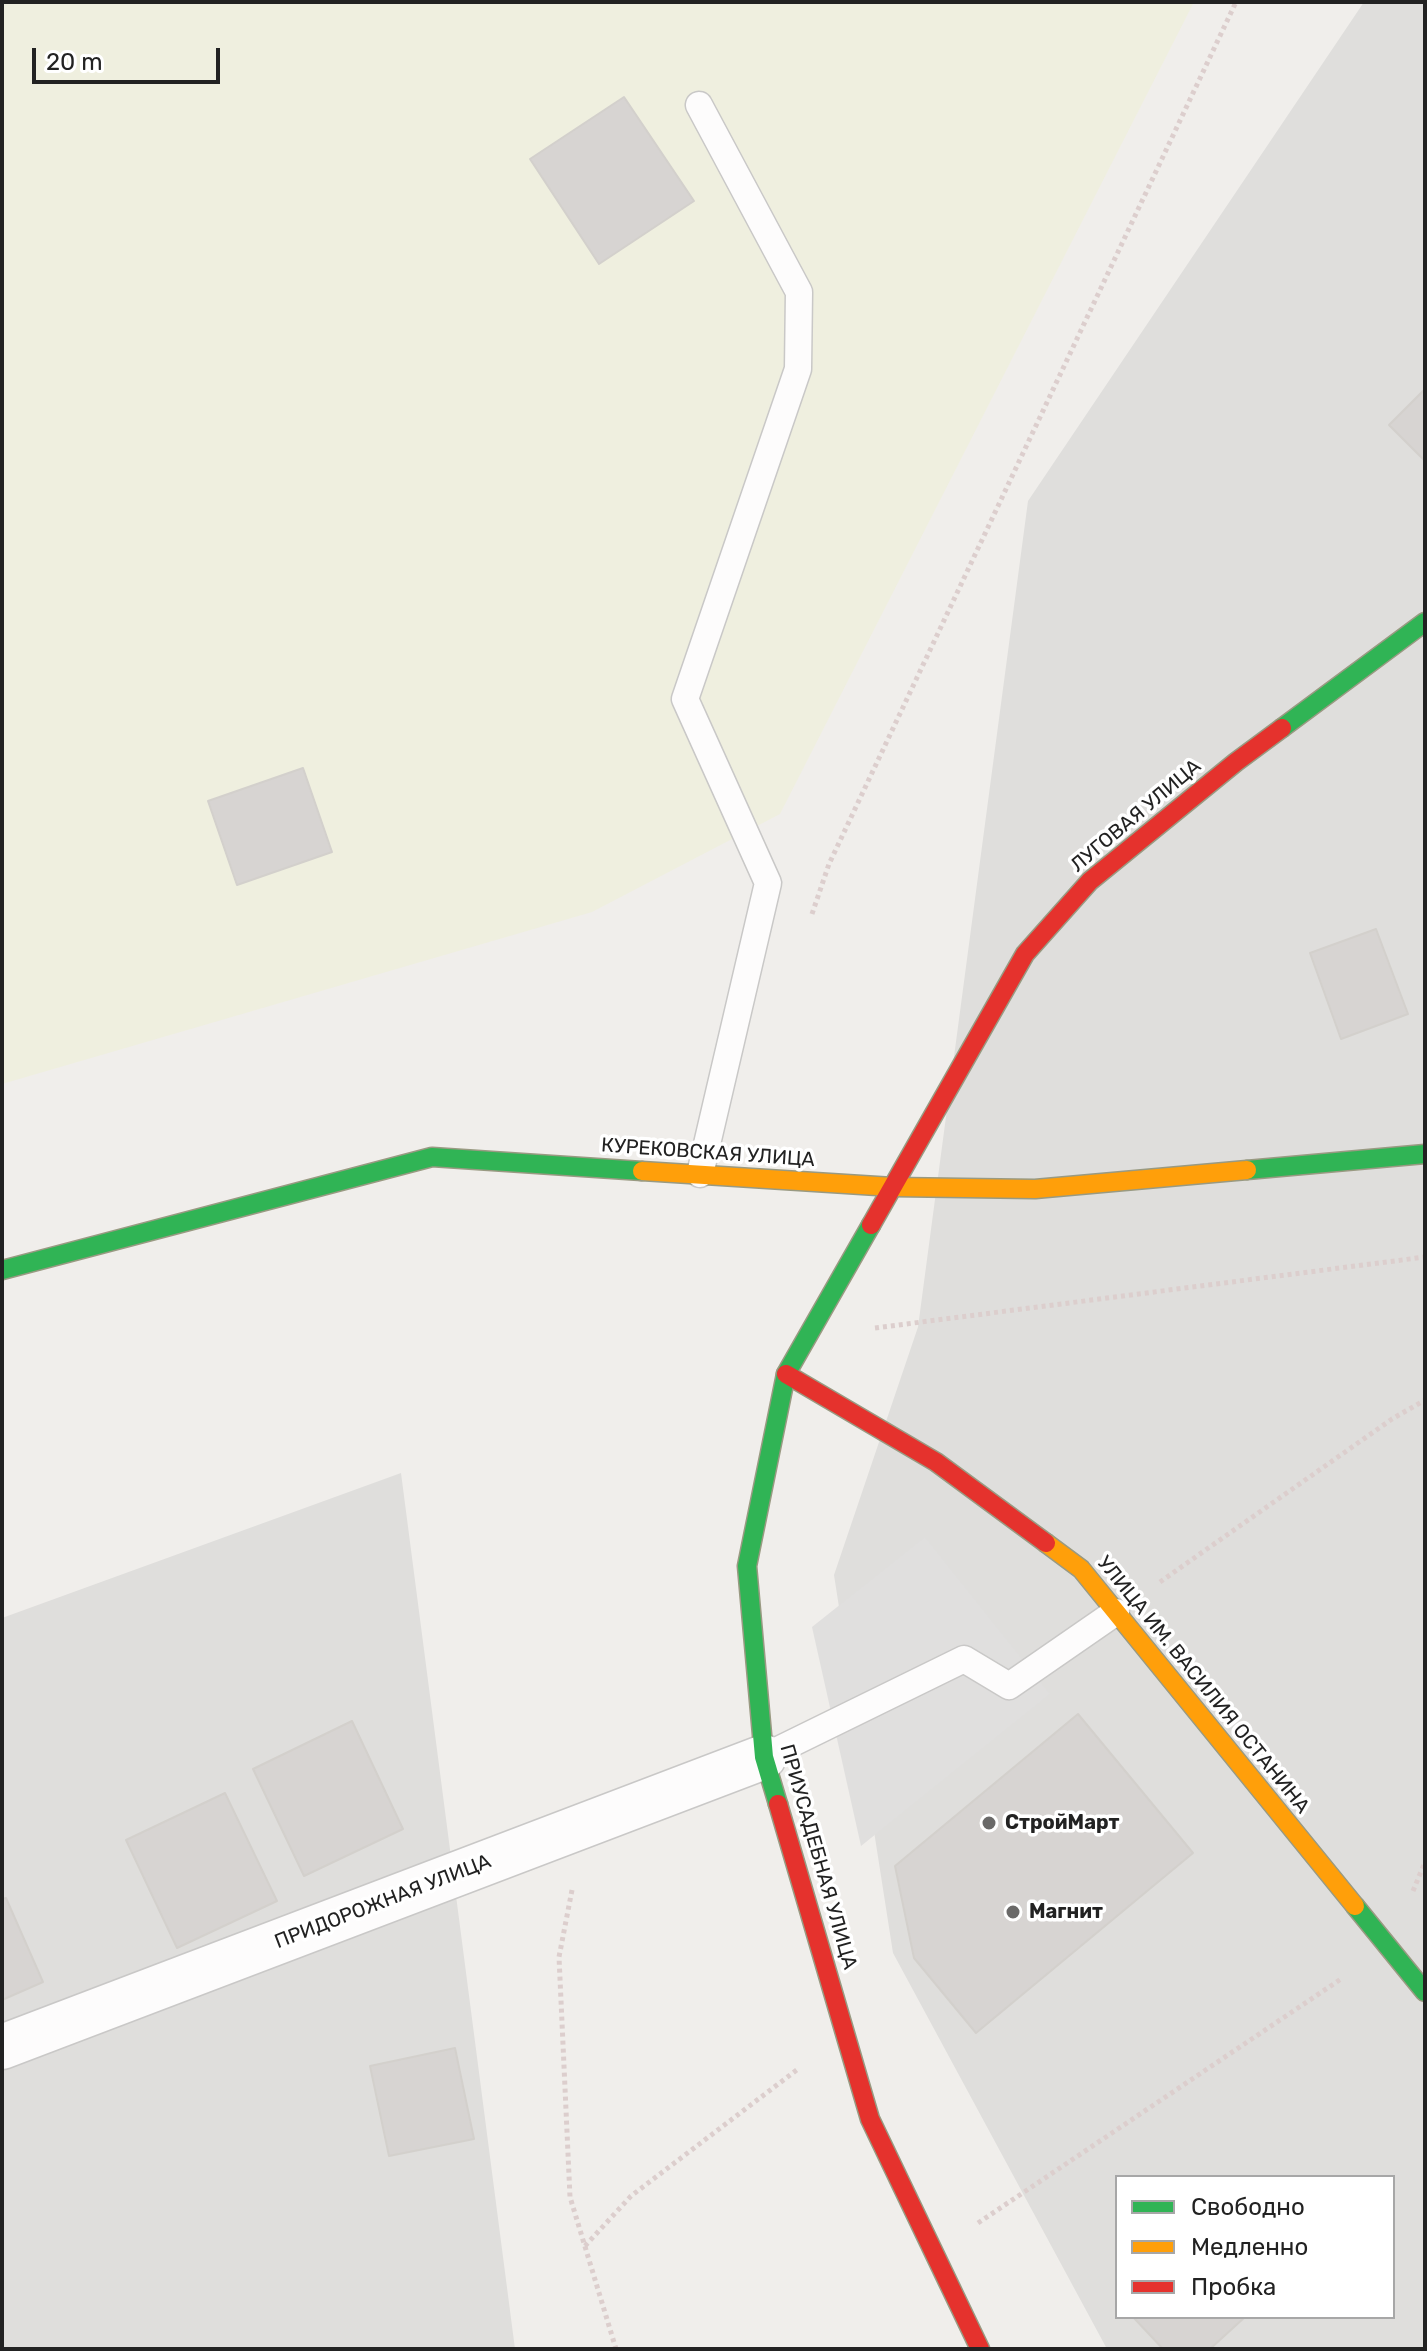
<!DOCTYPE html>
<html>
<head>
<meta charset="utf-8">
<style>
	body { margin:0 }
	#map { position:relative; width:1427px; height:2351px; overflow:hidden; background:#f0eeeb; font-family:Rubik,sans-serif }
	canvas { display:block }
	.frame { position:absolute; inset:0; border:4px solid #222; pointer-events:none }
	.legend { position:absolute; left:1115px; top:2175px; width:280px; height:144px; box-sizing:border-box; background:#fff; border:2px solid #a7a7a7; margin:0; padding:10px 14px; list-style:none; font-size:24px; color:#222 }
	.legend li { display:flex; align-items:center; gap:16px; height:40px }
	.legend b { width:40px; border:2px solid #a7a7a7 }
	.scale { position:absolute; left:32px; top:48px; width:188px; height:36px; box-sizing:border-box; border:4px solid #222; border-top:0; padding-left:10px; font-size:24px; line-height:28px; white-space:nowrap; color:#222; -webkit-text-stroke:6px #fff; paint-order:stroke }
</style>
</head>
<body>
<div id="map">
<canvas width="1427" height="2351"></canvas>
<div class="frame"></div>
<ul class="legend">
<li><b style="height:10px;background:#30b455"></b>Свободно</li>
<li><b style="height:10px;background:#ff9f0a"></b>Медленно</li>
<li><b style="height:10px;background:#e5322d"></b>Пробка</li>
</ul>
<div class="scale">20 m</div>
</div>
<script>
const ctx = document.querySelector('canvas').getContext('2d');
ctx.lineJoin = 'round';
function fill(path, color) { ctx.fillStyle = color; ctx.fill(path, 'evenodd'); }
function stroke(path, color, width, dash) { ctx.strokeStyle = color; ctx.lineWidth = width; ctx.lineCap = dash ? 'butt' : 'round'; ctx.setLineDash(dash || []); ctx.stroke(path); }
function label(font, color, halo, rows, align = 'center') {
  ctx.font = font + ' Rubik,sans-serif'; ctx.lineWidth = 7; ctx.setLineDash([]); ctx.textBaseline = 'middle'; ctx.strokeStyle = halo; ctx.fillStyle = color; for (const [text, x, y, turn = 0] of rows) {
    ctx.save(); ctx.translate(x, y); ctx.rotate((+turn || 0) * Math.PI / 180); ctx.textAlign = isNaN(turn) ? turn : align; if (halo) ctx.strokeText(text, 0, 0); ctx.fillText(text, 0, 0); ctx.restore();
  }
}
fill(new Path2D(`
	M1364,2H1425V2349H1107L893,1953L834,1575L918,1327L1028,501ZM1117,2177H1393V2317H1117Z
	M401,1473L515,2349H2V1618Z`), '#dfdedc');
fill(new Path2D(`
	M2,2H1194L780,814L592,912L2,1084Z`), '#efefdf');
fill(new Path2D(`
	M925,1537L1050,1694L861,1846L812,1627Z`), '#e0dfde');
const building = new Path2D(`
	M624,97L694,201L599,264L530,159Z
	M1425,389V461L1389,425Z
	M303,768L332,852L237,885L208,801Z
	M1376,929L1408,1014L1341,1039L1310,953Z
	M1078,1714L1193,1853L976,2033L914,1958L895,1866Z
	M352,1721L403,1829L304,1876L253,1769Z
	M225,1793L277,1901L177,1948L126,1840Z
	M6,1898L43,1982L2,2000V1899Z
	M455,2048L474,2139L389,2156L370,2066Z
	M1133,2317H1245L1210,2349H1163Z`);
fill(building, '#d7d4d2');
stroke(building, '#d3d0cc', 2);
const lane = new Path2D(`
	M699,105L799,292L798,369L685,699L768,883L700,1174
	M764,1757L964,1659L1009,1686L1116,1612`);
const street = new Path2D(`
	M2,2047L764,1757`);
const fast = new Path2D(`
	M1282,728L1425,622
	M1247,1170L1425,1154
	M2,1270L432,1157L642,1171
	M778,1804L764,1757L747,1566L786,1374L871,1225
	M1355,1906L1425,1992`);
const slow = new Path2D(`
	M642,1171L893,1187L1035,1189L1247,1170
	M1046,1543L1081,1569L1355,1906`);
const jam = new Path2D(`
	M871,1225L1025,954L1090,881L1236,762L1282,728
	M786,1374L936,1462L1046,1543
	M778,1804L870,2119L980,2349`);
stroke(lane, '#c9c8c7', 29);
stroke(street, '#c9c8c7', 47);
stroke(fast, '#999a82', 21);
stroke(slow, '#999a82', 21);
stroke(jam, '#999a82', 21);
stroke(new Path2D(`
	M812,914L829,864L1236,2
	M875,1328L1425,1257
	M1160,1582L1392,1419L1425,1400
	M572,1890L559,1957L570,2197L616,2349
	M1413,1891L1425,1862
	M978,2223L1341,1979
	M585,2246L631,2196L798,2069`), '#dccecd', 5, [4, 4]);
stroke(lane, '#fdfcfc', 26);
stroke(street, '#fdfcfc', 44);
stroke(fast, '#30b455', 18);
stroke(slow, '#ff9f0a', 18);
stroke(jam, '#e5322d', 18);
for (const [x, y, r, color] of [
	[989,1823,8,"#6a6968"],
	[1013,1912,8,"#6a6968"]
]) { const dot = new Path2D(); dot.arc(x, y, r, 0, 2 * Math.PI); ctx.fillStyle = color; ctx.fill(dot); stroke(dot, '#fff', 3); }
label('20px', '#222', '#fff', [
	["ЛУГОВАЯ УЛИЦА",1136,816,-40],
	["КУРЕКОВСКАЯ УЛИЦА",708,1153,4],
	["УЛИЦА ИМ. ВАСИЛИЯ ОСТАНИНА",1203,1685,51],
	["ПРИУСАДЕБНАЯ УЛИЦА",818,1857,74],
	["ПРИДОРОЖНАЯ УЛИЦА",383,1902,-21]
]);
label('bold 20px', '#222', '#fff', [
	["СтройМарт",1005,1823],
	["Магнит",1029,1912]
], 'left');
</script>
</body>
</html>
